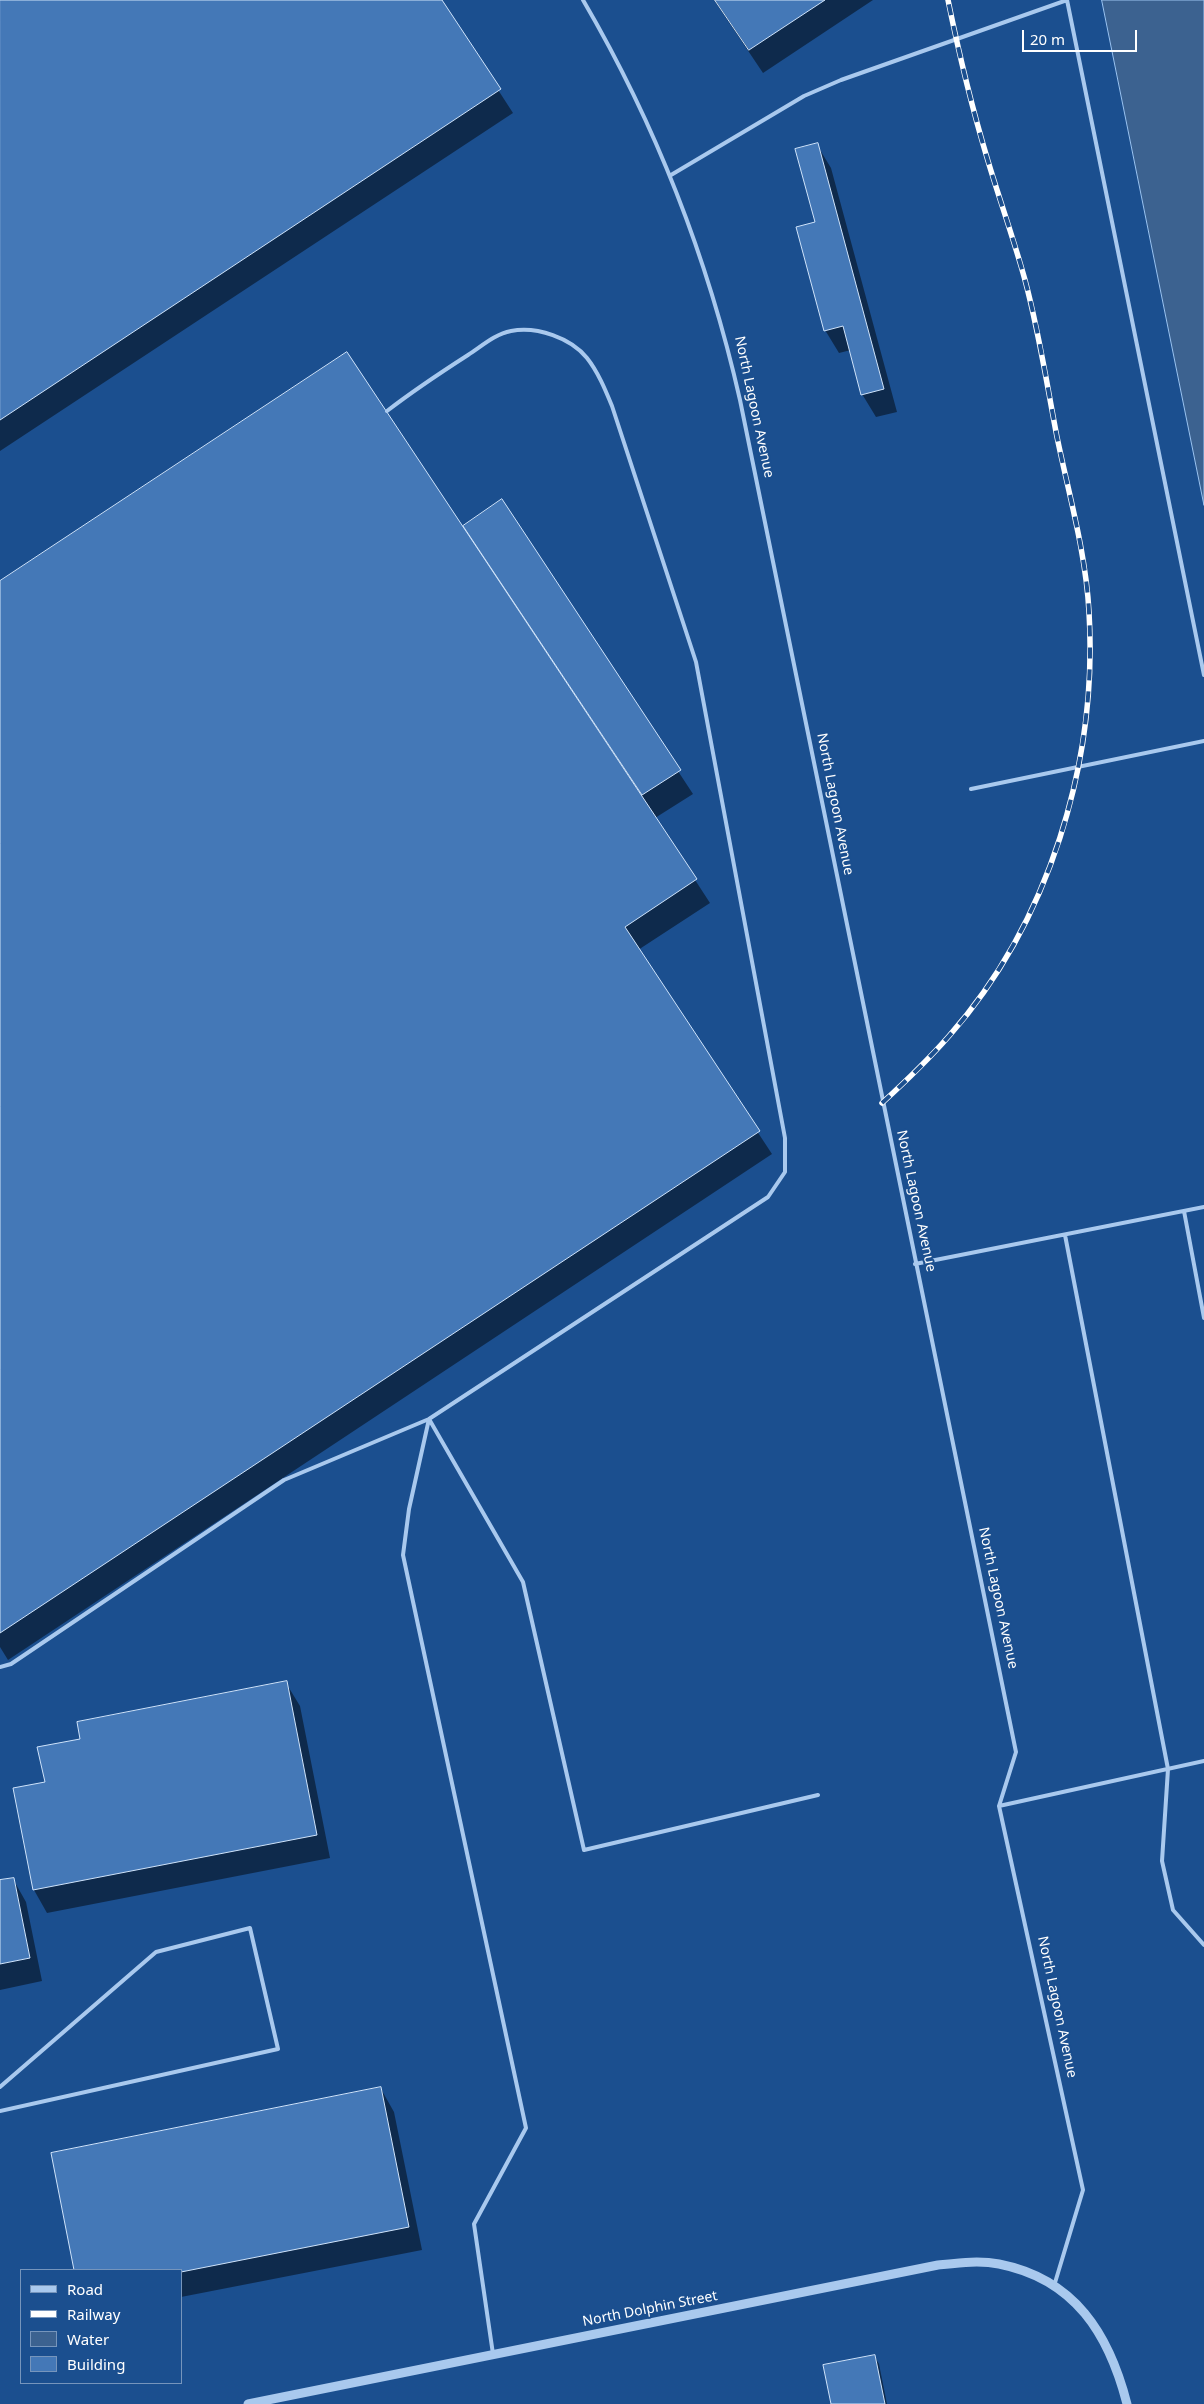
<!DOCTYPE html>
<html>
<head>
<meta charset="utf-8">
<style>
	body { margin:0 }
	#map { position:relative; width:1204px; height:2404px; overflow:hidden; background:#1b4f8f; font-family:"Noto Sans",sans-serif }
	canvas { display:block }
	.legend { position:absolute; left:20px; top:2269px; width:162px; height:115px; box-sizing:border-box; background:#1b4f8f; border:1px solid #7695bc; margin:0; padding:6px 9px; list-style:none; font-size:15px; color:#fff }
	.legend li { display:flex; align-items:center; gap:10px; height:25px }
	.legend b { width:25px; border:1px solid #7695bc }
	.scale { position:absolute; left:1022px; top:30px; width:115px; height:22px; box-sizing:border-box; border:2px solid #fff; border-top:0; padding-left:6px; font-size:15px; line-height:18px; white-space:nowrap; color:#fff; -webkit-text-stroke:4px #1b4f8f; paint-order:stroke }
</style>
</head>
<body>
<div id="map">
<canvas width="1204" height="2404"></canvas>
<ul class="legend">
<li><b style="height:6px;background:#a9c9ee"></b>Road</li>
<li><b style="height:6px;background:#fff"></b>Railway</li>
<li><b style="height:14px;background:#3c6290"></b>Water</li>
<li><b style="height:14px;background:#4478b7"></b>Building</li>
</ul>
<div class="scale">20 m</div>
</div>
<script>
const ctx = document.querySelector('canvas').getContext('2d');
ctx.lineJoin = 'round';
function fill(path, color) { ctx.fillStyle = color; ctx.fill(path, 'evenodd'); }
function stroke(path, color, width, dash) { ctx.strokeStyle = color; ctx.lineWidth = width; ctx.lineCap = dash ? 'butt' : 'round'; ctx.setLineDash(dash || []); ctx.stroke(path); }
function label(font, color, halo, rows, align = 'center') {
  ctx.font = font + ' "Noto Sans",sans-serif'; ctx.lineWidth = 4; ctx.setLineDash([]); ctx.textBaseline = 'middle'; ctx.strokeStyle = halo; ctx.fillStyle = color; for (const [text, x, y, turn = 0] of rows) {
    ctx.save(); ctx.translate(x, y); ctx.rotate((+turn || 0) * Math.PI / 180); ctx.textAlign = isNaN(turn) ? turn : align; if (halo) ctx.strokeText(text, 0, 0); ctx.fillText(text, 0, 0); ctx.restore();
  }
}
const water = new Path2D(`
	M1102,0H1204V505Z`);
fill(water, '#3c6290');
stroke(water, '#9cc4f0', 1);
fill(new Path2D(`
	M0,0H440L513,113L0,451Z
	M714,0H873L763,73Z
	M817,145L831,168L897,412L876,417L862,394L851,350L839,353L825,330Z
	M501,501L693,794L655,818L710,903L638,950L772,1154L8,1660L0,1647V583L462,527Z
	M286,1683L300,1706L330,1858L47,1913L34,1890L14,1789L46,1783L82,1740Z
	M13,1879L26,1902L42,1981L0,1990V1882Z
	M381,2089L394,2112L422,2250L181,2297V2270H76L52,2154Z
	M875,2357L879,2364L887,2404H832Z`), '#0007');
const building = new Path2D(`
	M0,0H442L501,89L0,420Z
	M715,0H825L749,50Z
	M818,143L884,389L861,395L843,326L824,331L796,227L815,222L795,149Z
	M347,352L697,879L625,927L760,1131L0,1633V581Z
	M502,499L681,770L642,795L463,526Z
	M287,1681L317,1835L33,1890L13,1788L45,1782L37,1747L80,1739L77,1722Z
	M14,1878L30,1958L0,1964V1880Z
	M381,2087L409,2227L181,2272L74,2270L51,2153Z
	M875,2355L885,2404H831L823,2365Z`);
fill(building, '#4478b7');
stroke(building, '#cfe3fa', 1);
stroke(new Path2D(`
	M583,0C656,125 708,259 740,400L1016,1752L999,1806L1083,2190L1054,2286
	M1067,0L1204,675
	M671,175L804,96L841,80L1067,0
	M971,789L1204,741
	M1184,1211L1204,1318
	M1065,1235L1168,1769L1162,1861L1173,1910L1204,1945
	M915,1264L1204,1207
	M429,1419L409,1509L403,1555L526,2128L474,2224L493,2354
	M429,1419L523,1582L584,1850L818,1795
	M0,1667L11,1664L284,1480L429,1419L768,1197L785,1172V1138L696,662L612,406C605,389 598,372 587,358C571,338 537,326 511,331C495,334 482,346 468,355C440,373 413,391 387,411
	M999,1806L1204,1761
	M0,2087L156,1952L250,1928L278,2049L0,2111`), '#a9c9ee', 4);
stroke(new Path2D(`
	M248,2404L938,2265C957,2263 979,2260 999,2264C1075,2279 1109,2334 1127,2404`), '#a9c9ee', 9);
const rail = new Path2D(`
	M882,1103C905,1082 928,1060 949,1036C1049,923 1098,762 1089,612C1086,554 1069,495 1057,437C1047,385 1039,332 1025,280C1014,240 1000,201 988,161C972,108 959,54 948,0`);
stroke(rail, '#fff', 5.5);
stroke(rail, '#1b4f8f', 4, [11]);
label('14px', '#fff', '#1b4f8f', [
	["North Lagoon Avenue",754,407,78],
	["North Lagoon Avenue",835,804,79],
	["North Lagoon Avenue",916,1201,78],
	["North Lagoon Avenue",998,1598,78],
	["North Lagoon Avenue",1057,2007,78],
	["North Dolphin Street",650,2309,-11]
]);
</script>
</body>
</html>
